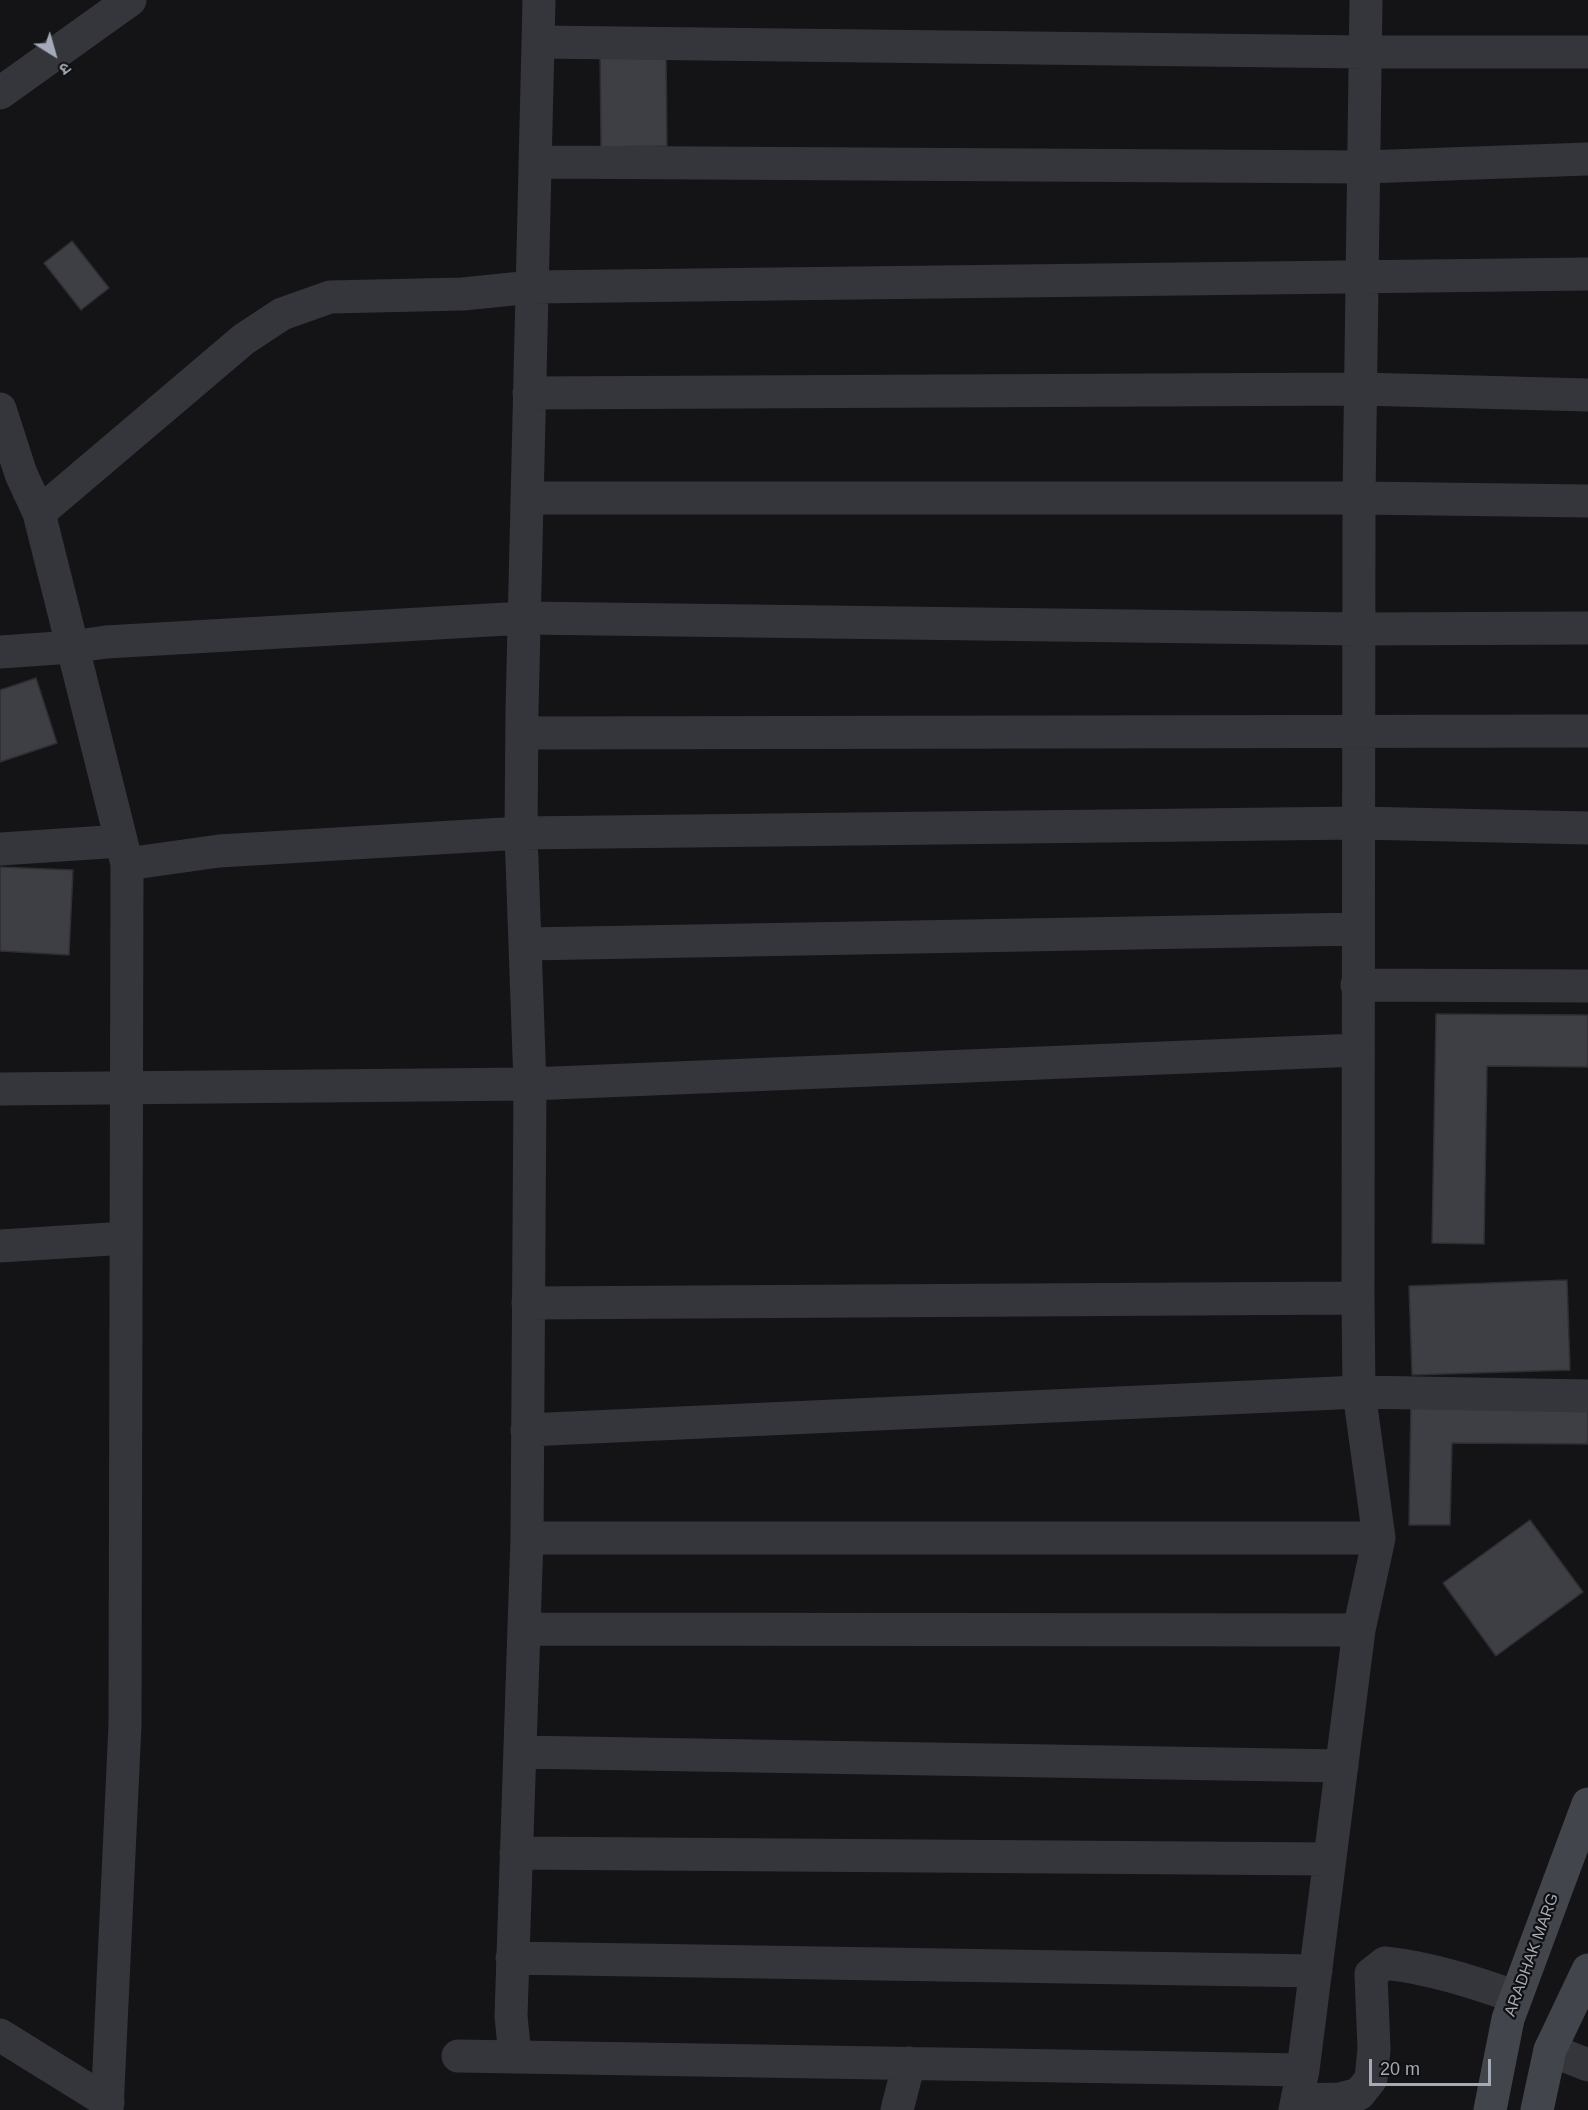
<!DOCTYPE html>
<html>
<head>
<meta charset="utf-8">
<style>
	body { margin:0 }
	#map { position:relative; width:1588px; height:2110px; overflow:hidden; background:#141417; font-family:Helvetica,"Noto Sans Devanagari",sans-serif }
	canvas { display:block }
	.north { position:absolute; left:24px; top:24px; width:60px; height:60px; -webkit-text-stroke:4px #0f0f11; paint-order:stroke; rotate:143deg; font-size:16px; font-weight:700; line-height:24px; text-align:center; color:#a5aab8 }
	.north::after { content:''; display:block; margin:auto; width:21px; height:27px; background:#a5aab8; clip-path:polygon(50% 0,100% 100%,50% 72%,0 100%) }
	.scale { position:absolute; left:1369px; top:2059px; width:122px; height:27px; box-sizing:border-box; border:3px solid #a5aab8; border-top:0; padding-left:8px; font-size:18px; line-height:21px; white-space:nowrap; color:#a5aab8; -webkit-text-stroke:4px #0f0f11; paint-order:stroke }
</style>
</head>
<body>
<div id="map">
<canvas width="1588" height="2110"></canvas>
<div class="north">उ</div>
<div class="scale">20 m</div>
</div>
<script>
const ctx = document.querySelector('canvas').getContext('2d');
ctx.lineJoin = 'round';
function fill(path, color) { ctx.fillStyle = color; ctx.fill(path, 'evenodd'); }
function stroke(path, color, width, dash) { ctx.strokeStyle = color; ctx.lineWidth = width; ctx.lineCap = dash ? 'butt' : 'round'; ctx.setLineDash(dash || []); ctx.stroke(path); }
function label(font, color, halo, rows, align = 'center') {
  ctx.font = font + ' Helvetica,sans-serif'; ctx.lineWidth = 4.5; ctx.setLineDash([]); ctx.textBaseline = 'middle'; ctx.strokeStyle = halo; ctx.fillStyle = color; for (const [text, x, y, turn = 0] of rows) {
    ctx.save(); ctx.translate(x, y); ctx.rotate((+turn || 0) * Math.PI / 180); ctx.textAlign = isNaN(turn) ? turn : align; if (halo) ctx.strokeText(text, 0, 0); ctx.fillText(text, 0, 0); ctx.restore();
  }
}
const building = new Path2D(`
	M666,52L667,146L601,147L600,53Z
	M72,241L109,288L81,310L44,263Z
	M36,678L57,743L0,762V690Z
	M0,867L73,870L69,955L0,951Z
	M1436,1014L1588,1015V1067L1487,1066L1484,1244L1432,1243Z
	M1567,1280L1570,1370L1412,1375L1409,1286Z
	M1411,1400L1588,1403V1444L1452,1443L1450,1525H1409Z
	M1530,1520L1583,1592L1496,1656L1443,1583Z`);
fill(building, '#3e3f44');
stroke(building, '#2e2e33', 1.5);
stroke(new Path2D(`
	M538,42L1365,52H1588
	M0,93L130,0
	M536,162L1364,167L1588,159
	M529,393L1361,389L1588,395
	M0,409L21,474L39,513L127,864L125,1725L107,2110
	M527,498H1359L1588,501
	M39,513L244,339L282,314L330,297L463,294L532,287L1588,274
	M0,652L72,647L106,642L524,618L1358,629L1588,628
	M522,733L1588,731
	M0,849L121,841
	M127,864L219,851L521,833L1358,823L1588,828
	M526,944L1357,929
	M1357,985L1588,986
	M0,1089L530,1084L1357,1050
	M0,1246L126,1238
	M528,1303L1358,1298
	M527,1430L1359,1392L1588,1396
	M527,1538H1379
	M524,1629L1359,1630
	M520,1752L1342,1766
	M516,1853L1330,1859
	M512,1958L1316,1971
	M0,2035L108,2102
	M1550,2050L1588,2065
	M458,2056L1303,2070
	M515,2056L511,2016L527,1538L530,1084L521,833L522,711L539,0
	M1297,2100L1340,2099L1359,2094L1371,2079L1374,2049L1371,1974L1385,1963C1430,1968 1474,1982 1516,1997
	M897,2110L909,2063
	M1295,2110L1303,2070L1359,1630L1379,1538L1359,1392L1358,1298L1359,498L1366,0`), '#35363c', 33);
stroke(new Path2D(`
	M1490,2110L1508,2019L1588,1804
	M1537,2110L1550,2050L1588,1970`), '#43454c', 33);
label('16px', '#a5aab8', '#0f0f11', [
	["ARADHAK MARG",1532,1955,-70]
]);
</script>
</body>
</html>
